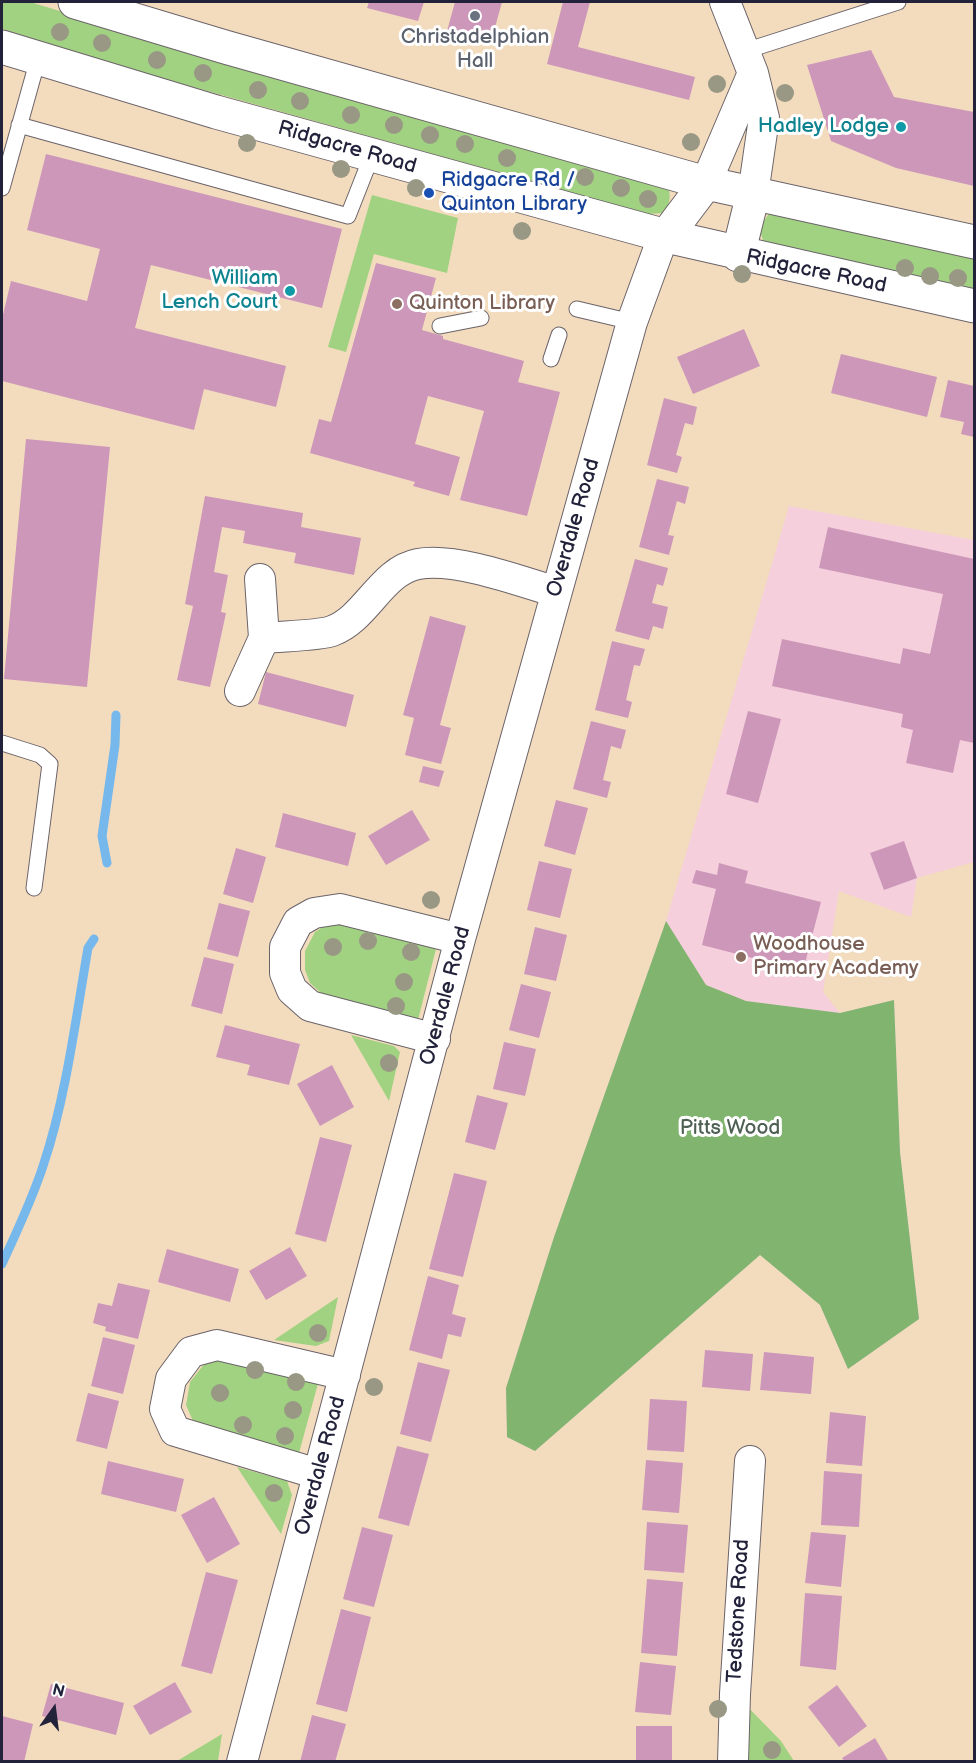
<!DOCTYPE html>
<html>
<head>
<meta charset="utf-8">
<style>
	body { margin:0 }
	#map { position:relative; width:976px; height:1763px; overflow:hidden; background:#f3dcbe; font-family:"Balsamiq Sans",sans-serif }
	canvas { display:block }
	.frame { position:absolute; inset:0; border:3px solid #22223b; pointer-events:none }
	.north { position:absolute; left:24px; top:1679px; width:60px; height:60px; -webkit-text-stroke:4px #fff; paint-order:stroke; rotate:14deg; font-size:16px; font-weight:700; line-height:24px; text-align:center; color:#22223b }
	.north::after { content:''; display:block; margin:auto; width:21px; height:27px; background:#22223b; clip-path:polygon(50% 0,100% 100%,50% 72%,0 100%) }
</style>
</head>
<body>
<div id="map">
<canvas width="976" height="1763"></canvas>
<div class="frame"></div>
<div class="north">N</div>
</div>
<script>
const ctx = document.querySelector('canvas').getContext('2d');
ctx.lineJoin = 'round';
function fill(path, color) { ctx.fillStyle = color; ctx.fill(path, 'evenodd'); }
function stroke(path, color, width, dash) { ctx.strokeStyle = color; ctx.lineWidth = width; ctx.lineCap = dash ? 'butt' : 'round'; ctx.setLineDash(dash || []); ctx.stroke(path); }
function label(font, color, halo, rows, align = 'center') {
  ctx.font = font + ' "Balsamiq Sans",sans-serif'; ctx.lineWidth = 6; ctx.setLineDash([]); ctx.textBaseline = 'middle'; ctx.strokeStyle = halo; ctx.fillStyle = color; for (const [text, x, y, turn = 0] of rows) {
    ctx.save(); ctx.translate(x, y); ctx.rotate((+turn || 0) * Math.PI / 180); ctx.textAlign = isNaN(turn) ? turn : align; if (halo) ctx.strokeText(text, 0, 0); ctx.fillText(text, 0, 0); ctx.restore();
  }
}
fill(new Path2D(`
	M789,506L974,540V862L917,878L911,917L839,891L823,992L840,1013L894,1000L900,1152L919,1319L848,1369L820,1305L760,1255L535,1451L507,1437L506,1388L554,1237L666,921Z`), '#f5cfdb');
fill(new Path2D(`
	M2,2H30L293,81L664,180C672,192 671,200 665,213L647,214L118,66L2,29Z
	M372,195L458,218L447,273L374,254L346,352L328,347Z
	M770,212L974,255V289L765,246L759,228Z
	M346,922L437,945L418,1020L323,995L310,983L305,970V951L315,932L326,925Z
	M351,1035L394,1046L400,1052L389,1101Z
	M338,1297L329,1341L316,1346L274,1340Z
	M225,1358L319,1380L299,1453L193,1421L186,1405L190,1382L205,1363Z
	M237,1467L287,1481L292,1495L281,1534Z
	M735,1694L781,1741L794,1761L733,1762Z
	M222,1734L218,1761H177Z`), '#a1d281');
fill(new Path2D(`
	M666,921L706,985L746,1001L840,1013L894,1000L900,1152L919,1319L848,1369L820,1305L760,1255L535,1451L507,1437L506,1388L554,1237Z`), '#80b46f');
stroke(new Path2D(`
	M107,863L102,836L115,745L116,715
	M2,1264C17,1231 33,1198 44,1163C66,1097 76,1017 88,948L94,939`), '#77b8ec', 9);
fill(new Path2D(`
	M369,2H424L418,21L367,8Z
	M455,2H502L491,42L447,31Z
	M563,2H590L578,47L695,77L689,100L547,64Z
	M871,50L894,97L974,112V186L896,168L831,141L807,65Z
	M46,154L342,229L322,308L151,265L135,328L286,366L276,407L204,389L194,430L2,381V319L11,281L87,301L100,249L27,230Z
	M376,263L436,278L422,330L443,336V339L524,361L518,382L560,392L527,516L460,500L484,411L428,396L415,444L460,457L449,496L413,486L415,482L310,453L319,419L331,422Z
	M744,329L760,366L693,394L677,357Z
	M841,354L937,377L927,417L831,393Z
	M948,380L974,386V437L961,434L964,422L940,417Z
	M664,398L697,407L693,425L685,423L676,455L682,457L677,473L647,465Z
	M26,439L110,447L87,687L4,679Z
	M657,479L689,487L685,504L677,501L668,535L674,536L669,555L639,547Z
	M205,496L303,513L301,527L361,538L354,575L294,563L296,553L243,543L245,531L222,527L214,572L228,575L221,612L226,613L210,687L177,680L193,606L185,604Z
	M828,527L974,559V743L960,740L953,773L906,763L913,730L901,727L903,714L772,686L782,639L900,664L903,648L930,654L943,594L819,568Z
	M635,559L668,568L663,586L657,584L652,603L668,607L663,629L653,626L649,640L615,631Z
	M430,616L466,626L440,725L451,728L441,764L405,755L414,718L403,715Z
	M612,641L645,649L640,666L634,665L626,700L632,702L628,718L595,710Z
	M266,672L354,695L346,727L258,704Z
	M748,711L781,719L758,803L726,794Z
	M591,721L626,730L621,749L611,746L603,780L611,782L607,798L573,789Z
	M423,766L444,771L439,787L419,782Z
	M556,800L588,808L575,855L544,846Z
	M412,810L430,840L386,865L368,836Z
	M283,813L356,833L348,866L275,847Z
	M904,841L917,878L884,890L870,853Z
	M236,848L266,857L253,903L223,894Z
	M539,861L572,869L560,918L527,910Z
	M719,863L748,871L745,883L821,902L803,971L702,945L716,889L692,883L696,870L717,875Z
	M219,903L250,911L238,957L207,949Z
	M535,927L567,935L556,981L524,974Z
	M204,957L234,964L222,1014L191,1006Z
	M521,984L551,992L539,1038L509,1030Z
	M225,1025L300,1044L289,1085L247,1075L250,1065L216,1057Z
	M504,1042L536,1049L525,1096L493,1089Z
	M332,1065L354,1107L320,1126L297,1084Z
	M477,1095L508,1103L495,1150L465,1142Z
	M320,1137L352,1145L326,1242L295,1234Z
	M454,1173L487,1181L463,1277L429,1269Z
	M290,1247L307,1276L266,1300L249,1271Z
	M167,1249L239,1269L230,1302L158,1282Z
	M428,1276L459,1285L452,1314L466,1318L461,1337L448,1334L442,1359L409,1350Z
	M118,1283L150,1290L138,1339L105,1331L106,1327L93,1323L98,1303L112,1306Z
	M103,1337L135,1345L123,1394L91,1386Z
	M705,1350L753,1354L750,1391L702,1387Z
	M764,1352L814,1357L811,1394L760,1390Z
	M418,1362L450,1370L431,1442L400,1434Z
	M88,1393L119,1401L107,1449L76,1441Z
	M650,1399L687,1401L684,1452L647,1450Z
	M830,1412L866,1416L862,1466L826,1463Z
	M397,1446L429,1454L409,1526L378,1518Z
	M646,1460L683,1463L679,1513L642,1510Z
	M108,1461L184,1479L176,1512L101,1494Z
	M824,1471L862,1474L859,1527L821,1525Z
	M214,1497L240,1544L207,1563L181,1515Z
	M647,1522L688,1525L684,1573L644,1570Z
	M362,1527L393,1535L374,1607L343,1599Z
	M811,1532L846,1535L841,1587L805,1583Z
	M206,1572L238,1580L212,1674L181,1666Z
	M647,1579L683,1582L677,1656L641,1653Z
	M805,1593L842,1596L836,1670L800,1666Z
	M341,1609L371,1617L347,1712L316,1704Z
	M640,1662L676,1666L671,1715L635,1712Z
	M175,1682L192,1712L150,1735L133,1706Z
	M51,1684L124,1703L116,1735L42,1716Z
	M837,1685L867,1726L839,1747L808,1707Z
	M312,1715L346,1724L335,1762H300Z
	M2,1716L33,1724L24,1762H2Z
	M636,1726H672V1762H636Z
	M875,1738L889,1762H845L842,1758Z`), '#cd97ba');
const lane = new Path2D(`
	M745,51L898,2
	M19,125L348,216L372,155
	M2,188L38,59
	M577,309L632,322
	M440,326L481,318
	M551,359L559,335
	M2,743L40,755L50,764L34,888`);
const street = new Path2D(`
	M725,2L753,73L764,118L753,194
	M706,183L753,73
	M260,579L264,638C281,636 318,636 332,631C367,618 381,571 418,564C455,557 520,581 556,592
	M240,691L264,638
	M435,1039L310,1006L292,990L285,973V947L298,922L314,913L340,909L460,939
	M318,1474L175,1431L165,1409L171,1379L191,1352L217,1345L345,1375
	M242,1762L460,939L632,322L659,248L666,236
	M733,1762L735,1694L750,1461`);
const secondary = new Path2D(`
	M75,2L225,47L706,183L974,242
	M2,47L216,112L666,236L974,306
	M666,236L706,183
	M738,255L753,194`);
stroke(lane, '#6b6369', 17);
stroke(street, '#6b6369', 32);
stroke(secondary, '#6b6369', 35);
stroke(lane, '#fff', 15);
stroke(street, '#fff', 30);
stroke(secondary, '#fff', 33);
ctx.fillStyle = '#989884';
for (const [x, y] of [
	[60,32],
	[102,43],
	[157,60],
	[203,73],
	[717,84],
	[258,90],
	[785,93],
	[300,101],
	[351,115],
	[394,125],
	[430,135],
	[691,142],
	[247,143],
	[465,144],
	[507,158],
	[341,169],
	[585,177],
	[416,188],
	[621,188],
	[648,199],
	[522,231],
	[905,268],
	[742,274],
	[930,276],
	[958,278],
	[431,900],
	[368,941],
	[333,947],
	[411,952],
	[404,982],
	[396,1006],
	[389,1063],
	[318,1333],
	[255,1370],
	[296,1382],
	[374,1387],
	[220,1393],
	[293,1410],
	[243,1425],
	[285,1436],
	[274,1493],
	[718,1709],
	[772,1750]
]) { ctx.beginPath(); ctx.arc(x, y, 9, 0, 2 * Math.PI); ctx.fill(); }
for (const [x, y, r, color] of [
	[475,16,6,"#6b7280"],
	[901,127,6,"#0f9aa8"],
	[429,193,6,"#1a4fb4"],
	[290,291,6,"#0f9aa8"],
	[397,304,6,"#8d6e63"],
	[741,957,6,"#8d6e63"]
]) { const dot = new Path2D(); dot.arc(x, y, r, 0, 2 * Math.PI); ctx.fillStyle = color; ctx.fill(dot); stroke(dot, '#fff', 2); }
label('21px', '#5b616d', '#fff', [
	["Christadelphian",475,38],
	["Hall",475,62]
]);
label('21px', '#0d838f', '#fff', [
	["Hadley Lodge",889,127],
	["William",278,279],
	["Lench Court",278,303]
], 'right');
label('21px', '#22223b', '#fff', [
	["Ridgacre Road",347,148,16],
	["Ridgacre Road",816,272,12],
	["Overdale Road",574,528,-74],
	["Overdale Road",446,996,-75],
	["Overdale Road",321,1466,-75],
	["Tedstone Road",739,1611,-87]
]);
label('21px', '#164399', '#fff', [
	["Ridgacre Rd /",441,181],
	["Quinton Library",441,205]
], 'left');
label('21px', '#785e54', '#fff', [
	["Quinton Library",409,304],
	["Woodhouse",753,945],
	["Primary Academy",753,969]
], 'left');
label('21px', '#4e6054', '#fff', [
	["Pitts Wood",730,1129]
]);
</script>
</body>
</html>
